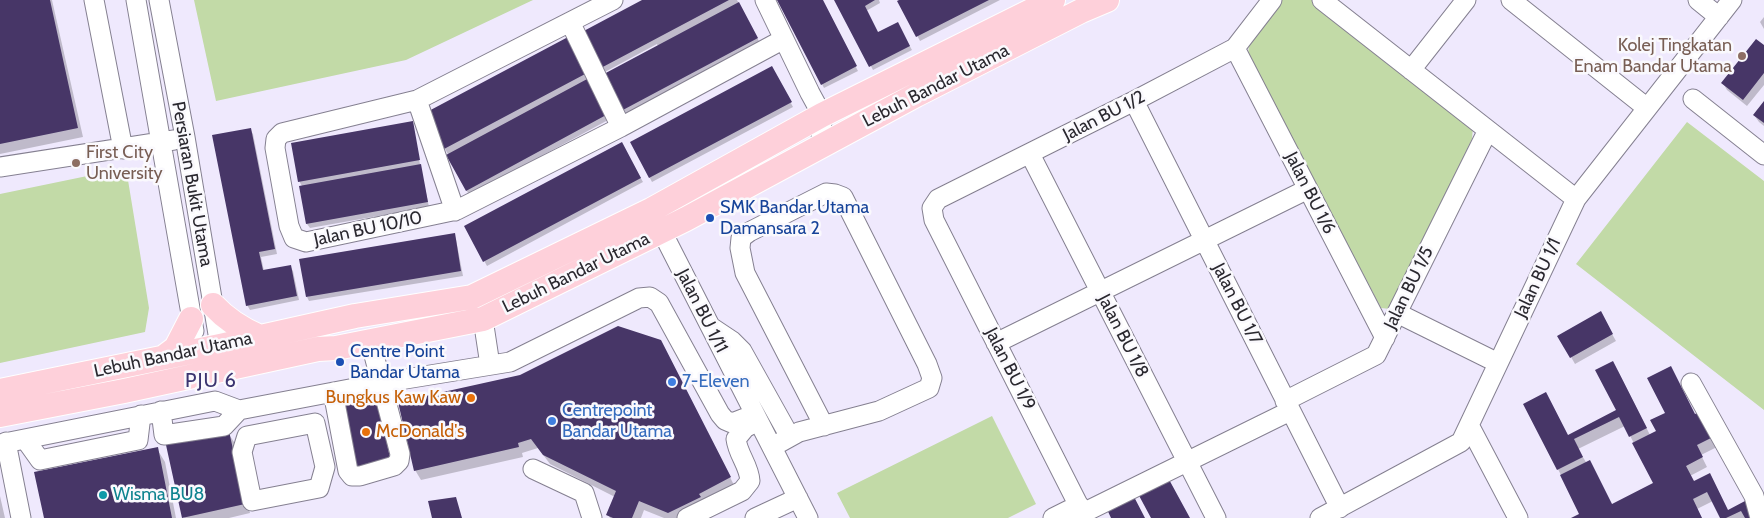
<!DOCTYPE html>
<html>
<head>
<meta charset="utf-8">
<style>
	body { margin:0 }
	canvas { display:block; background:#efe9fd }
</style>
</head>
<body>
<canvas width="1764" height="518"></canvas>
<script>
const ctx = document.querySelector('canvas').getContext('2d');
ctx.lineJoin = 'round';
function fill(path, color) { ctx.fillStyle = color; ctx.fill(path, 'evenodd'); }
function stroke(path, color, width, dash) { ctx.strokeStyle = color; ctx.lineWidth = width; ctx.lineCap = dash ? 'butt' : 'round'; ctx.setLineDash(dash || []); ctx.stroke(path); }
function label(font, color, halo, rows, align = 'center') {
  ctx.font = font + ' Cabin,sans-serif'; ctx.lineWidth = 5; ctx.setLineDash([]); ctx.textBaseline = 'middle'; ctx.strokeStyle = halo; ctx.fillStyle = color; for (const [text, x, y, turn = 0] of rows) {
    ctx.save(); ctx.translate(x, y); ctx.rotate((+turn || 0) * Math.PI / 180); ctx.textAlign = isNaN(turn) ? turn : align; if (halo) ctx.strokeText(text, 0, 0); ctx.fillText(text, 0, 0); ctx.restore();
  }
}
fill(new Path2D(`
	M194,0H533L406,60L216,101Z
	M1280,0H1313L1473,127L1472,139L1390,309L1381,308L1248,55L1249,43Z
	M1687,122L1764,181V410L1576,264Z
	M126,168L149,308L145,332L0,363V194Z
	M992,416L1036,504L1008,518H850L837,493Z`), '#c2daa7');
fill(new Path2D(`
	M0,0H52L83,137L0,154Z
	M644,0H737L760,43L624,114L603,75L658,46L657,44L603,73L581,33Z
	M778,0H821L858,71L824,88Z
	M836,0H879L880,3L866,11L878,33L897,23L912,50L873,70Z
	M901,0H1000L920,41L899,1Z
	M1764,17V29L1760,22Z
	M567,39L610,119L469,195L427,114Z
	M1764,47V85L1747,106L1727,90L1723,83Z
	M772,67L793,107L652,182L631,143Z
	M1764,103V126L1759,122L1754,115Z
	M412,126L429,207L310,228L307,224L302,186L299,181Z
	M250,129L253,134L277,254L261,257L264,271L290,266L293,271L299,300L250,310L247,305Z
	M621,143L643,182L487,266L466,227Z
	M454,234L456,239L463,276L309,301L307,297Z
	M1600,313L1616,341L1575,364L1559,336Z
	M666,351L735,487L683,518H664L644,510L641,518H610L608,514L615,497L550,464L538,448L522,453L523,457L421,480L415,470Z
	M1618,371L1650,435L1695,416L1721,445L1701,455L1707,467L1690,476L1694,482L1709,474L1728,511L1745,503L1753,518H1722L1713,501L1697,509L1702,518H1574L1581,514L1525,405L1568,436L1617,411ZM1625,426L1655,484L1612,505L1578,449Z
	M381,406L395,471L362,477Z
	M228,433L234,442L250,513L229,518H184Z
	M157,449L165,462L176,518H45Z
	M0,496L5,518H0Z`), '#0003');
fill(new Path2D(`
	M0,0H50L78,128L0,144Z
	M642,0H729L599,69L580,33Z
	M777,0H823L857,66L821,85Z
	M834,0H875L865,6L878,32L898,22L910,46L869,67Z
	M899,0H989L916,37L897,1Z
	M739,2L758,38L621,111L602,75Z
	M568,37L587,73L444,149L425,113Z
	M1756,39L1764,45V73L1743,100L1721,83Z
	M772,66L792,102L649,178L630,142Z
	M589,78L608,114L466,191L446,155Z
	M1764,101V123L1753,115Z
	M413,121L420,160L298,182L291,143Z
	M251,128L275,249L259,252L263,270L291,265L297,296L246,306L212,135Z
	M622,142L641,178L483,262L464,226Z
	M421,164L428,202L306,224L299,186Z
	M455,233L461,271L306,297L299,259Z
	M1601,311L1613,334L1570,358L1557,336Z
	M618,326L661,340L731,477L699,494L701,497L668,513L639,501L632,518H613L606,515L616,491L543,455L531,439L518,443L519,447L414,471L398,402L520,375Z
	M1613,361L1647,428L1629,437L1619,417L1574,439L1583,457L1557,470L1523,404L1546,392L1568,435L1616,410L1595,370Z
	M1671,366L1695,414L1704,410L1717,435L1697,445L1703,457L1686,466L1694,481L1710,473L1728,510L1745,501L1754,518H1745L1741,511L1726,518H1720L1707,492L1693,499L1702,518H1571L1579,514L1560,475L1590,460L1612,504L1653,483L1632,443L1656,431L1650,420L1665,413L1647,378Z
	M376,395L391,462L355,468L342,403Z
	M229,431L245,504L182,518L166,445Z
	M158,447L172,518H44L34,472Z
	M1166,474L1190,518H1151L1136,490Z
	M1131,491L1145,518H1111L1105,505Z
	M456,497L462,518H432L428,501Z`), '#473667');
const minor = new Path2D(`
	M94,0L123,149
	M136,0L194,331
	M159,0L185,137L222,358
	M613,0L417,100L282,133L276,139L275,148L289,226L294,238L306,242L457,210L621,127L784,39
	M765,0L810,93L822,115L821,146
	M1322,0L1576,199
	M1511,0L1647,108
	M1698,0L1719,17
	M570,22L621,127
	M1235,48L1385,338
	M1411,70L1466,0
	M1693,99L1764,155
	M417,100L455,211
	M1134,101L1340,508
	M1030,154L1216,518
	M0,167L174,140
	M655,218L808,518
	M1397,313L1498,363
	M483,319L490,365
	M711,327L732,341L742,351L790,437
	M996,343L1308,189
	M1691,383L1754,496L1760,518
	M333,392L348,471L352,476H360L394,466L399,461L400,454L370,340
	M1285,401L1376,355L1488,130
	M161,411L164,435L224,426L239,410
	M315,423L325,467L319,488L252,501L242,452L247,436Z
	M1469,425L1518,518
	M25,439L40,460L138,440L141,415
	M6,442L21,518
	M0,444L215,401L239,410L381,383L510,362L639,298L650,297L659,303L720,414L725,420L732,423L755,414
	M772,447L799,432L879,411L929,388L932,378L927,364L843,197L835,194L826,193L749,232L741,238L740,248L745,273L824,426
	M533,469L584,493L592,518
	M1083,513L1290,411
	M687,518L742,491L750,481C749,465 738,455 736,439L745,428L758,421
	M755,518L798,498
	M1053,518L1079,505
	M1085,518L934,220L932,208L938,199L1134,101L1235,48L1272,0
	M1320,518L1461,442L1576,199L1732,0`);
const major = new Path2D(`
	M213,305C226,319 241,329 260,337
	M164,357L176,348L191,319
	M0,391L220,346L355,316L472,297L651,210L822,115L1053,0
	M0,415L124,391L318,349L336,348L483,319L686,219L916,95L1081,11L1107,0`);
stroke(minor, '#858091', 21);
stroke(major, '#fff', 26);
stroke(minor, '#fff', 19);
stroke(major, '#fed0da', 24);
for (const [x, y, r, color] of [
	[1742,56,5,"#8d6e63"],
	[76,163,5,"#8d6e63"],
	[710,218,5,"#1a4fb4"],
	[340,362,5,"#1a4fb4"],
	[672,382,5,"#3f7fe0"],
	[471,398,5,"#e8710a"],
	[552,421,5,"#3f7fe0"],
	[366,432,5,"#e8710a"],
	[103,495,5,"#0f9aa8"]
]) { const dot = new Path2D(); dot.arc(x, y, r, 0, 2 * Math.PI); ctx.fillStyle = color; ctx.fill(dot); stroke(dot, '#faf9fd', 2); }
label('18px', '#785e54', '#faf9fd', [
	["Kolej Tingkatan",1732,46],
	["Enam Bandar Utama",1732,67],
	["First City",86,153,"left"],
	["University",86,174,"left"]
], 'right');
label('18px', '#2a282f', '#faf9fd', [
	["Lebuh Bandar Utama",936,86,-27],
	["Jalan BU 1/2",1104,116,-27],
	["Persiaran Bukit Utama",192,184,80],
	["Jalan BU 1/6",1310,193,63],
	["Jalan BU 10/10",368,229,-12],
	["Lebuh Bandar Utama",576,273,-26],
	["Jalan BU 1/1",1538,278,-65],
	["Jalan BU 1/5",1409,288,-64],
	["Jalan BU 1/7",1237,304,63],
	["Jalan BU 1/11",702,311,63],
	["Jalan BU 1/8",1123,336,63],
	["Lebuh Bandar Utama",173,355,-12],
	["Jalan BU 1/9",1010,369,63]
]);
label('18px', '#164399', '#faf9fd', [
	["SMK Bandar Utama",720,208],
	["Damansara 2",720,229],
	["Centre Point",350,352],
	["Bandar Utama",350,373]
], 'left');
label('18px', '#366cbe', '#faf9fd', [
	["7-Eleven",682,382],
	["Centrepoint",562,411],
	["Bandar Utama",562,432]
], 'left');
label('18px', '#c56008', '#faf9fd', [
	["Bungkus Kaw Kaw",461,398],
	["McDonald's",376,432,"left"]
], 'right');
label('18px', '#0d838f', '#faf9fd', [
	["Wisma BU8",113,495]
], 'left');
ctx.letterSpacing = '1px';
label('20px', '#3b3470', '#faf9fd', [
	["PJU 6",211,381]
]);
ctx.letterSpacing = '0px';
</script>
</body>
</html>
